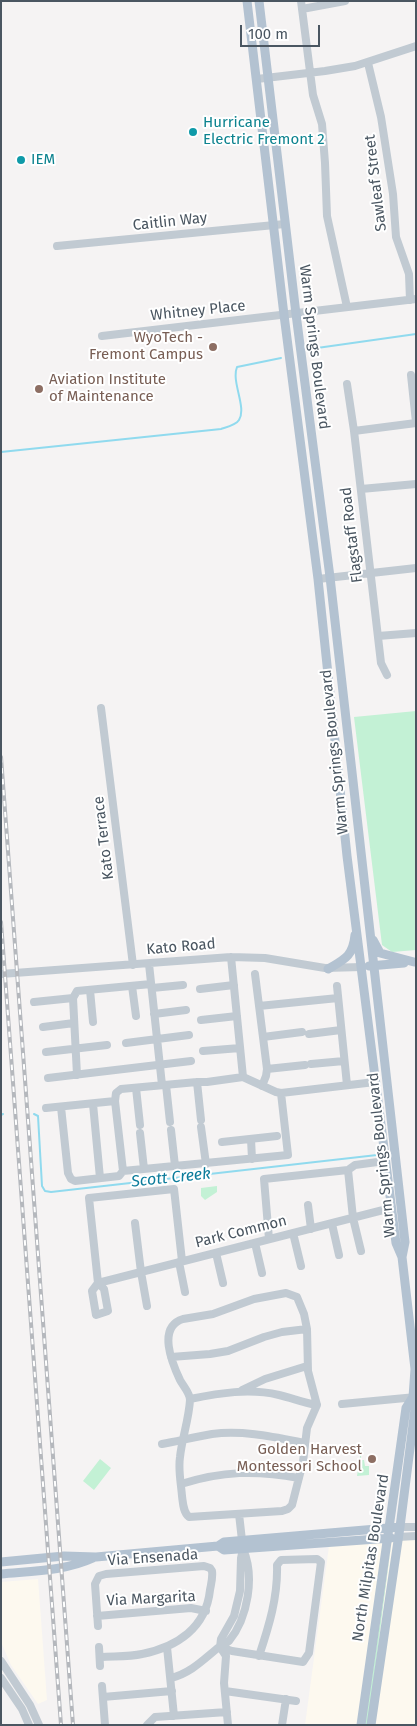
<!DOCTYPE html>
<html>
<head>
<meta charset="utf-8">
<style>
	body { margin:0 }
	#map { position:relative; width:417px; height:1726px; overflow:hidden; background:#f5f3f3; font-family:"Fira Sans",sans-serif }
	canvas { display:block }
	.frame { position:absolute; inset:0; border:2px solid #4a5661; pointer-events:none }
	.scale { position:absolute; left:240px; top:25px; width:80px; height:22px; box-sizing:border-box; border:2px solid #4a5661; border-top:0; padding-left:6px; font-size:15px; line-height:18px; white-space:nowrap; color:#4a5661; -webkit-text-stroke:4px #fff; paint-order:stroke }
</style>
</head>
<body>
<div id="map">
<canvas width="417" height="1726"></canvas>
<div class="frame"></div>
<div class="scale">100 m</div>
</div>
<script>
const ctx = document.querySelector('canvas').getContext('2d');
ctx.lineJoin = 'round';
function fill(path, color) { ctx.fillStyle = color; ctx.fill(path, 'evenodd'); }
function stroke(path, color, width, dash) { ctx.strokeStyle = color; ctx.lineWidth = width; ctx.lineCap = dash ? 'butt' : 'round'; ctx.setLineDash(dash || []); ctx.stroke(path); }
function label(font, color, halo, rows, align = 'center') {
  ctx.font = font + ' "Fira Sans",sans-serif'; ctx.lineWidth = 4; ctx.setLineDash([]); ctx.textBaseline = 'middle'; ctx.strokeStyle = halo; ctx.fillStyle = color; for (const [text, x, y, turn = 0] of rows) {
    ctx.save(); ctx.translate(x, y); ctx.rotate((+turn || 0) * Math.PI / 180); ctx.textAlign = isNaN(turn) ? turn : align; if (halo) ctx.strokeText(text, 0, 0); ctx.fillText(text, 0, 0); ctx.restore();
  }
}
fill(new Path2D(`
	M416,1539V1725H305L329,1546Z
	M38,1579L47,1700L38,1704L11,1665L1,1642V1582Z`), '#fdf9ef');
fill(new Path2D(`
	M416,711V950L392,952L382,945L354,717Z
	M217,1186V1192L205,1200L201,1196V1188Z
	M361,1450V1460H364L365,1466H369V1475L357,1476Z
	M100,1459L111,1468L94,1490L83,1481Z
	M391,1545L368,1725H365Z`), '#c3f1d5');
stroke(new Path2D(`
	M310,349L416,334
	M1,452L221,429C227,427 236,425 239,420C247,407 231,382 237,367L281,358
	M34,1114L38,1116L42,1186L45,1191L51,1192L377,1155
	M1,1115L3,1114`), '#90daee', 2);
stroke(new Path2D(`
	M301,1L313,95L322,124L325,163L327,216L347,307
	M302,9L345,1
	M368,63L381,117L393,194L396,237L409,274L410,300
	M257,79L325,71L355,66L416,46
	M57,246L285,224
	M102,336L416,299
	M411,375L416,422
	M347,384L354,431L381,663L387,675
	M354,431L416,423
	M361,489L416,484
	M318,579L416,568
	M378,636L416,633
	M101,708L133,965
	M231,957L243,1077
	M149,964L162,1085
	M1,974L231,957L265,958L325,968L362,967
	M255,974L267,1069L266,1076L262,1086
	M132,986L136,1016
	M337,986L347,1085
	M152,988L183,985
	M200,989L234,985
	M90,990L93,1022
	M34,1002L73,998
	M259,1006L338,998
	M154,1014L186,1010
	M201,1020L237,1016
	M43,1027L74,1023
	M309,1034L341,1030
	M263,1037L302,1032
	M126,1043L189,1035
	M203,1051L240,1048
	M46,1052L107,1045
	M311,1064L344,1061
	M267,1069L305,1065
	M77,1075L73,998L77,991L151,984
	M48,1078L191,1061
	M197,1082L201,1120
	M166,1085L170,1122
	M136,1088L140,1125
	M93,1104L100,1178
	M61,1107L68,1173L71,1179L75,1181L119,1176L123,1171L288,1155L281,1093
	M46,1108L115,1101
	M201,1127L206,1164
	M171,1130L175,1166
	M140,1133L144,1169
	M251,1139L252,1159
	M222,1142L277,1136
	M348,1170L353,1218L361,1251
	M123,1171L115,1101L116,1093L121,1089L197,1082H207L243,1077L276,1092L281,1093L375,1082
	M308,1205L311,1229
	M135,1223L141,1272L147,1306
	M332,1224L339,1255
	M293,1233L301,1266
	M269,1239L264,1179L348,1170L355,1165L385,1161
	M255,1243L262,1273
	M216,1253L223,1283
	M179,1262L185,1292
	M98,1283L391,1208
	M98,1283L89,1198L174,1189L182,1261
	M98,1283L104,1289L108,1311L96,1315L92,1291Z
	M286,1293L297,1297L304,1314L307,1329L308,1371L317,1405L307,1428L303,1462L292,1505L288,1509L282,1511L189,1517C183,1512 183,1503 182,1496C181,1483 178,1470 180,1457C182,1438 189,1419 190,1400C190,1393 183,1386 180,1380C172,1363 157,1327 183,1319L213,1314L254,1299Z
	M171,1357L210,1354L228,1351L264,1337L282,1332L307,1329
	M242,1390L265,1379L307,1366
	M190,1399C220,1393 249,1388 279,1395C292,1398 304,1403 317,1405
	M342,1404L416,1397
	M162,1444C178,1441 195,1437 212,1434C243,1430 274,1437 305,1443
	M181,1484C222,1471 256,1470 299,1478
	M400,1527H416
	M398,1537L416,1536
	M97,1616L191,1608L206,1611
	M98,1626L95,1584L99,1576L106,1574L204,1566L210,1568L212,1571C213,1578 211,1584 210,1590C206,1628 177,1647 142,1654C129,1657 114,1656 100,1657
	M99,1647L100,1666
	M167,1647L174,1716
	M220,1647L232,1651L303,1662L309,1653L321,1562L317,1559L281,1560L277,1565C278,1597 269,1626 259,1656
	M220,1647L221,1639L234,1616L240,1591L241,1558L243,1549L239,1514
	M220,1647L226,1656L224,1683L228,1725
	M1,1661L30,1705L39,1725
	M1,1678L22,1709L29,1725
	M171,1678C191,1673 204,1659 219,1647C222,1645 226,1644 229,1641C248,1618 255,1576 243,1549
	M102,1686L105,1725
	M225,1691L296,1701
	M103,1697L172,1691
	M147,1725L155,1717L227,1712
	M282,1725L286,1699`), '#c1cad2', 8);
stroke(new Path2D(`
	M247,1L284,315L318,579L347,856L396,1243L402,1257L415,1369L413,1397L415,1409L400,1527L371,1725
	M259,1L296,314L330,577L405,1242L402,1257
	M373,940L380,953L414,962
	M369,966L404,963
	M328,969C345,959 353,956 355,935
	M218,1546L224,1550L391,1538
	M1,1562L64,1556L96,1557L218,1546L224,1542L400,1527
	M1,1574C32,1571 65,1571 93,1558
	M361,1725L406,1408L413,1397`), '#b3c2d1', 9);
const rail = new Path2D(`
	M1,757L73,1725
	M1,922L61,1725`);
stroke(rail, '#b5b8bd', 4);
stroke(rail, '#fff', 2, [5.5]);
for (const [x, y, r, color] of [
	[193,132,5,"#0f9aa8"],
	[21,160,5,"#0f9aa8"],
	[213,347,5,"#8d6e63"],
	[39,389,5,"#8d6e63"],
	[372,1459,5,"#8d6e63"]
]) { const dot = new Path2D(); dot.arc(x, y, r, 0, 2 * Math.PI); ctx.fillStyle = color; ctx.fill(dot); stroke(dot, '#fff', 2); }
label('15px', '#0d838f', '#fff', [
	["Hurricane",203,123],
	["Electric Fremont 2",203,140],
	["IEM",31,160]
], 'left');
label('15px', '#4a5661', '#fff', [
	["Sawleaf Street",376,183,-97],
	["Caitlin Way",170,222,-6],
	["Whitney Place",198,311,-6],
	["Warm Springs Boulevard",314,347,83],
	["Flagstaff Road",352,535,-97],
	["Warm Springs Boulevard",335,752,-96],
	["Kato Terrace",104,838,-97],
	["Kato Road",181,947,-5],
	["Warm Springs Boulevard",382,1155,-96],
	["Park Common",241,1232,-14],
	["Via Ensenada",153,1558,-4],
	["North Milpitas Boulevard",371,1558,-81],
	["Via Margarita",151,1599,-3]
]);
label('15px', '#785e54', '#fff', [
	["WyoTech -",203,338],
	["Fremont Campus",203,355],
	["Aviation Institute",49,380,"left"],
	["of Maintenance",49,397,"left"],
	["Golden Harvest",362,1450],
	["Montessori School",362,1467]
], 'right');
label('italic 16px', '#0c7c9b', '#fff', [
	["Scott Creek",171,1178,-6]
]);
</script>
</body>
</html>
